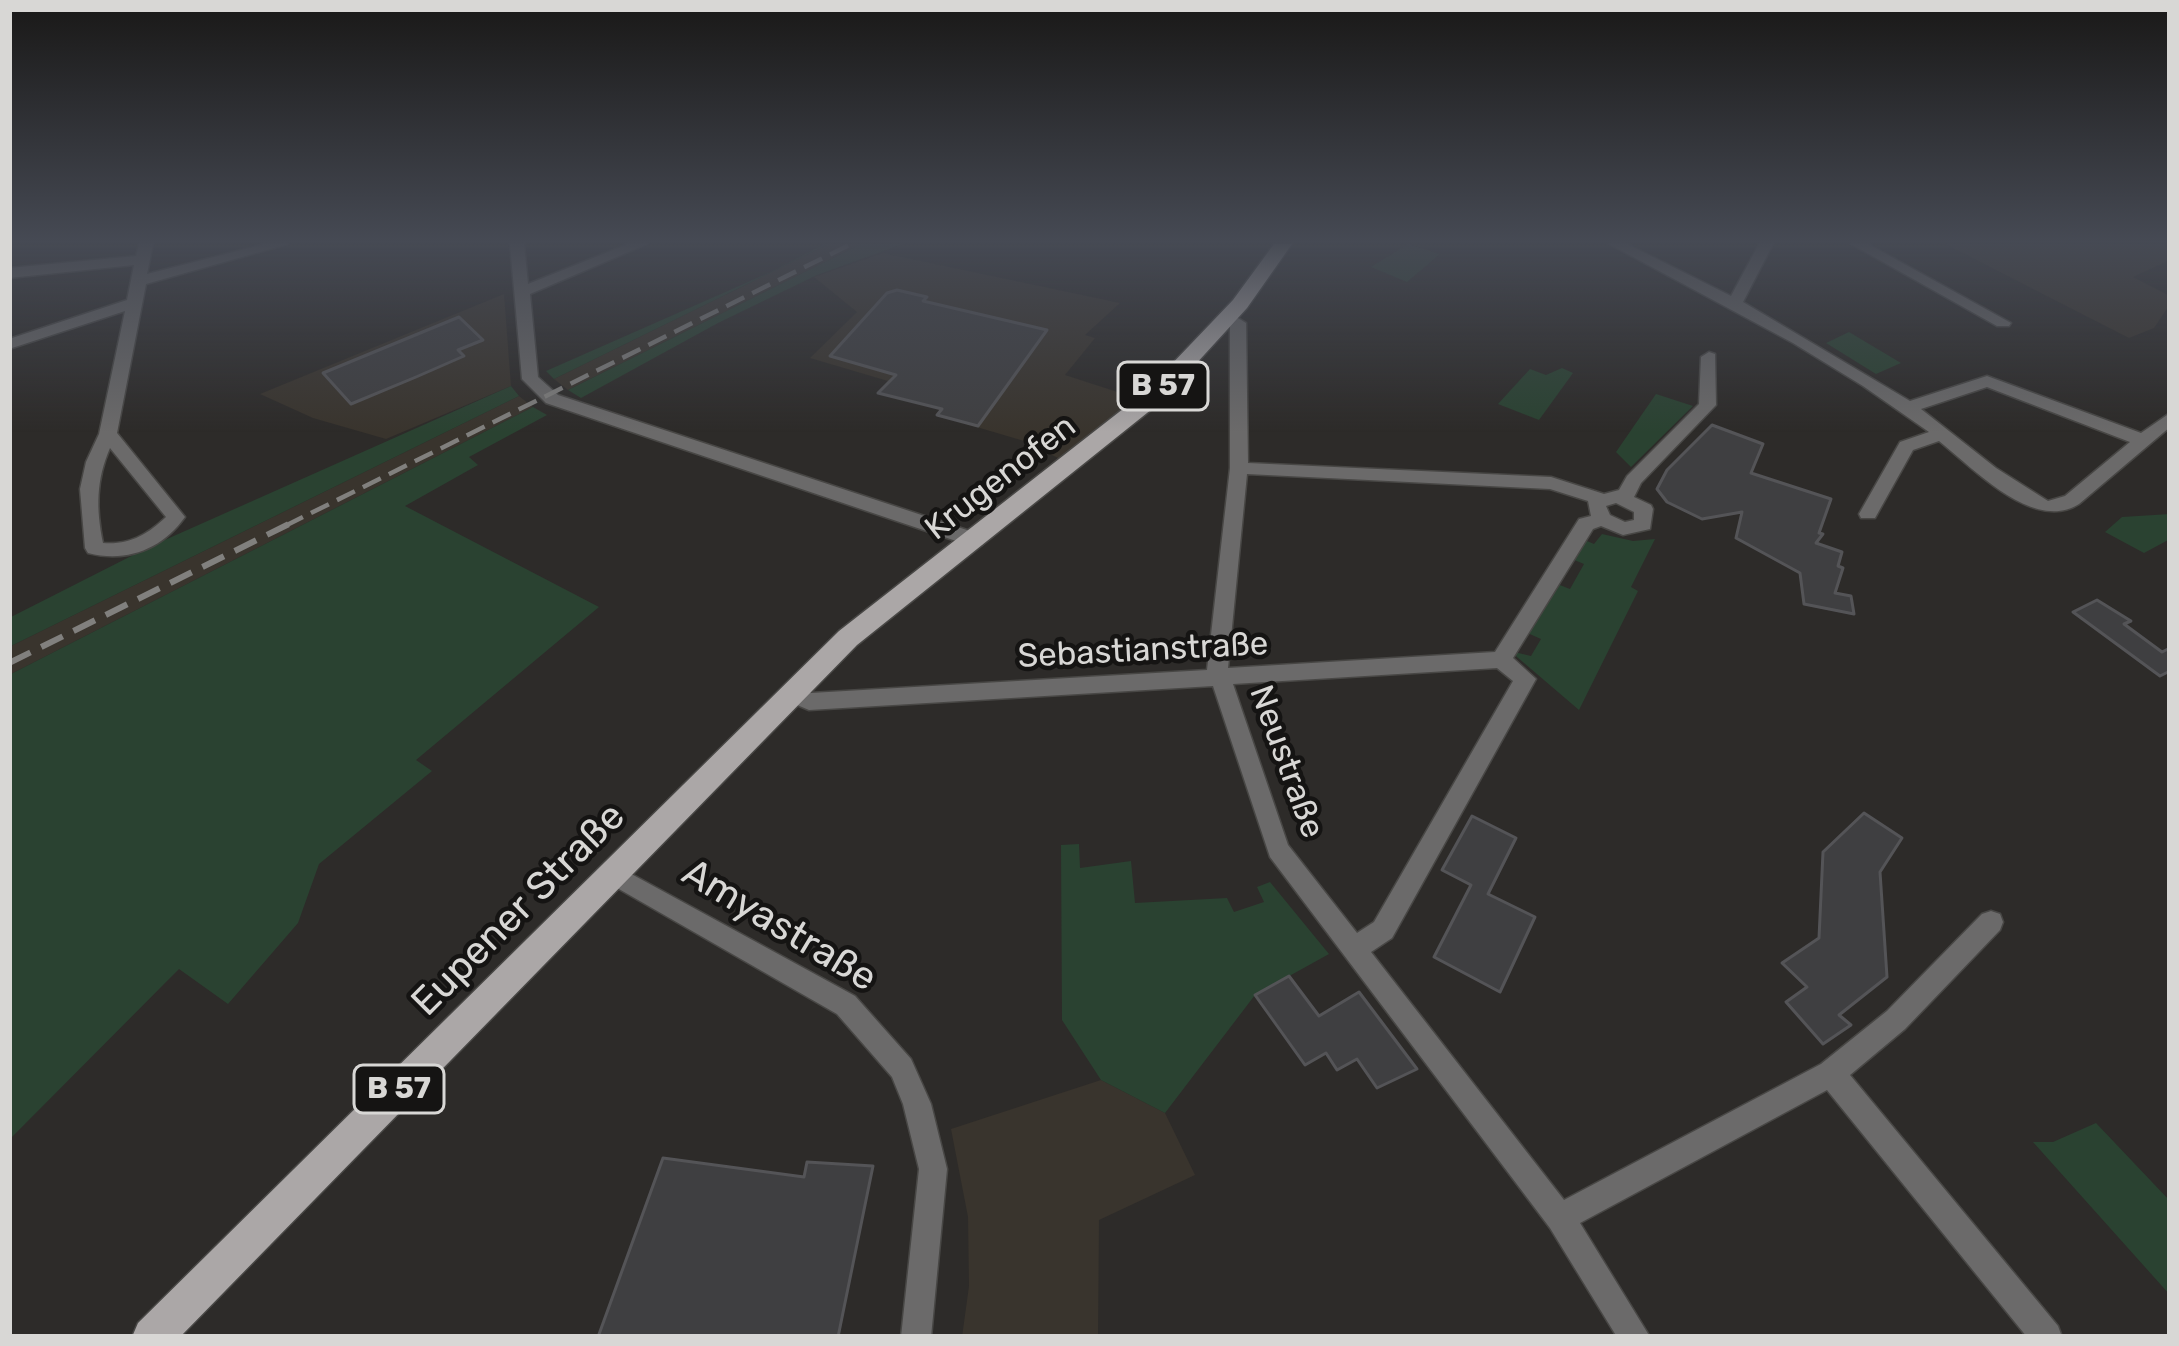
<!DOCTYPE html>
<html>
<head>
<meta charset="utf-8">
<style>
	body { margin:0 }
	#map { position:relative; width:2179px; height:1346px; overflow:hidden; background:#2d2b29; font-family:Rubik,sans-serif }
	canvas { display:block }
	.frame { position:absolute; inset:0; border:12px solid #d8d7d5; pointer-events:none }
</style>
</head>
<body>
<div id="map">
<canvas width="2179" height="1346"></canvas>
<div class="frame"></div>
</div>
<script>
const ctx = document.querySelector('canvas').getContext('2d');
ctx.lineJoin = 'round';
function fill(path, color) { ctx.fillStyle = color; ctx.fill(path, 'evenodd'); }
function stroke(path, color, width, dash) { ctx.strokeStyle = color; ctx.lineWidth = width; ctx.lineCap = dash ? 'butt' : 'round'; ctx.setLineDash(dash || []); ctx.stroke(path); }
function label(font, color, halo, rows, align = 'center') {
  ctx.font = font + ' Rubik,sans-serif'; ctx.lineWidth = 9; ctx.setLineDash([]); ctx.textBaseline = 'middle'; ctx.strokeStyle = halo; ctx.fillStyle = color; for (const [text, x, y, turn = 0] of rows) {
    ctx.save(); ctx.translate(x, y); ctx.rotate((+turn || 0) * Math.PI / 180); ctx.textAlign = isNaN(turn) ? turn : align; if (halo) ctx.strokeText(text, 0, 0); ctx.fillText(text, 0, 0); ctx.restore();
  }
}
fill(new Path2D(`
	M829,244H861L568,390L554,379Z
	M1945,244H2170V260L2133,277L2170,296V304L2154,328L2129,338Z
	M883,253L1120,303L1085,335L1095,338L1065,375L1136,398L1062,460L1024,441L936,415L940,409L877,393L888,381L810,358L857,312L814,277Z
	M504,294L511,386L386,439L313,418L260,394Z
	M519,396L533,407L9,675V647Z
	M1101,1080L1165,1113L1195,1175L1099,1220L1098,1337H962L969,1286L968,1217L951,1129Z`), '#39342d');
fill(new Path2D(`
	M824,244H829L554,379L546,371L773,271Z
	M861,244H903L817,275L718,323L581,398L568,390Z
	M1408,244L1440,254L1407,282L1371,267Z
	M1849,332L1901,363L1876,374L1826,343Z
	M1562,368L1573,373L1539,420L1498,404L1530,369L1546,375Z
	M511,386L519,396L9,647V618L149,547Z
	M1656,394L1693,406L1631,467L1616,452Z
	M533,407L547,415L469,457L478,465L405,506L599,607L416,760L432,771L319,864L298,923L228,1004L179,969L9,1140V675Z
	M2170,514V539L2144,553L2105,532L2122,517Z
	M1602,534L1633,541L1655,539L1631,587L1638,591L1579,710L1510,651L1531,656L1541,639L1523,631L1552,582L1570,589L1584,564L1567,557L1580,538L1594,544Z
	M1079,844L1080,868L1131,861L1135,903L1227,898L1234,912L1264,902L1257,887L1270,882L1329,954L1255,995L1165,1113L1101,1080L1062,1020L1061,845Z
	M2096,1123L2170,1201V1295L2033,1142H2053Z`), '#2a4231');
const building = new Path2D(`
	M897,290L927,297L923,301L1047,330L978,426L937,415L942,409L878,393L896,375L830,356L887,293Z
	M459,317L483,340L458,350L464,356L416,377L351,404L323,373Z
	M1712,425L1763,444L1751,473L1831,499L1819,533L1823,534L1816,543L1842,552L1838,566L1843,568L1835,593L1851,596L1854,614L1804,604L1800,573L1736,538L1742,512L1702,519L1667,502L1657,489L1667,470Z
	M2097,600L2131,621L2124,624L2162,652L2170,648V671L2160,676L2073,612Z
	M1864,813L1902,838L1880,872L1887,977L1839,1015L1851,1025L1823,1044L1786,1002L1807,987L1782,963L1819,938L1823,852Z
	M1472,816L1516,838L1488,894L1535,917L1500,992L1434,957L1471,885L1442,870Z
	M1289,976L1319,1016L1359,992L1417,1069L1377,1088L1357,1059L1337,1070L1326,1053L1305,1065L1255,995Z
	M663,1158L804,1177L807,1162L873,1166L838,1337H598Z`);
fill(building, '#3f3f41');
stroke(building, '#545457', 3);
const minor = new Path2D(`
	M139,244H153L147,274L265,244H288L146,284L117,433L185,517C162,549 127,563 88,553L85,548L80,489L86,462L99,434L125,311L9,349V339L127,300L134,265L9,278V268L136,256ZM110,448L166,517C147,535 129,545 103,543C96,509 96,480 110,448Z
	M510,244H524L528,284L628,244H647L530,294L538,377L558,395L982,535L985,540L982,545H968L546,403L522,379Z
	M1609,244H1627L1731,296L1759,244H1773L1743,302L1910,401L1987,376L2141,433L2170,413V427L2079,504C2034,533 1973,468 1939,441L1913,450L1875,518H1861L1859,514L1900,442L1929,432L1863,386L1793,343ZM1987,387L2130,442L2065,496L2048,501L1996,468L1921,409Z
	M1851,244H1868L2011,323L2009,326H1997Z
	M1228,312L1246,323L1248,463L1551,477L1604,494L1619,490L1627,476L1699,404L1701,357L1709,352L1715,354L1716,405L1641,483L1634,497L1651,505L1653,509L1650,529L1623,535L1601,526L1593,529L1513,658L1536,679L1392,938L1371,952L1564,1200L1821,1064L1887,1011L1982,914L1991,911L2000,914L2003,922L2000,930L1905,1029L1850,1075L2058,1326L2062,1337H2027L1827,1090L1580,1223L1650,1337H1617L1550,1228L1270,857L1213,686L809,710L783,699L780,693L783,687L791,685L811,693L1207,670L1230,468V325L1220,317ZM1247,474L1550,489L1588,501L1591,516L1579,519L1495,652L1228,668ZM1616,503L1634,512V520L1625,522L1610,515L1606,506ZM1497,668L1513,681L1374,922L1357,933L1288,845L1233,684Z
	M613,864L855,996L911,1059L931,1104L947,1169L931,1337H901L919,1169L903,1104L892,1077L837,1014L605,881L601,874L605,867Z`);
const major = new Path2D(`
	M1274,244H1292L1247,308L1162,401L857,645L180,1337H132L138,1323L839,631L1146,391L1233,300Z`);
stroke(minor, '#484745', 3);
stroke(major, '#484745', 3);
fill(minor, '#6b6a6a');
fill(major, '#aba7a7');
stroke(new Path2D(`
	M285,526L851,244`), '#81807e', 4.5, [20, 9]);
stroke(new Path2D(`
	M9,663L291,523`), '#81807e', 6, [24, 12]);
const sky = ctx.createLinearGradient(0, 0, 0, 432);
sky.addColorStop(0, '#191817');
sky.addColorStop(0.56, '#464a54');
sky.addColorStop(1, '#464a5400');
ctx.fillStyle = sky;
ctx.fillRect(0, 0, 2179, 432);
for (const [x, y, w] of [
	[1163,386,90],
	[399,1089,90]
]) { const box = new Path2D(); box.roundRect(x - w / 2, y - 24, w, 48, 9); ctx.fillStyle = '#151413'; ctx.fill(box); stroke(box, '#d8d7d5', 3); }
label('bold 30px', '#d8d7d5', null, [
	["B 57",1163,386],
	["B 57",399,1089]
]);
label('33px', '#d8d7d5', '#151413', [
	["Krugenofen",1001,478,-38],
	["Sebastianstraße",1143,651,-3],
	["Neustraße",1286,762,70]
]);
label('39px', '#d8d7d5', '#151413', [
	["Eupener Straße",519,910,-45],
	["Amyastraße",779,926,31]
]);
</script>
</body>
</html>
